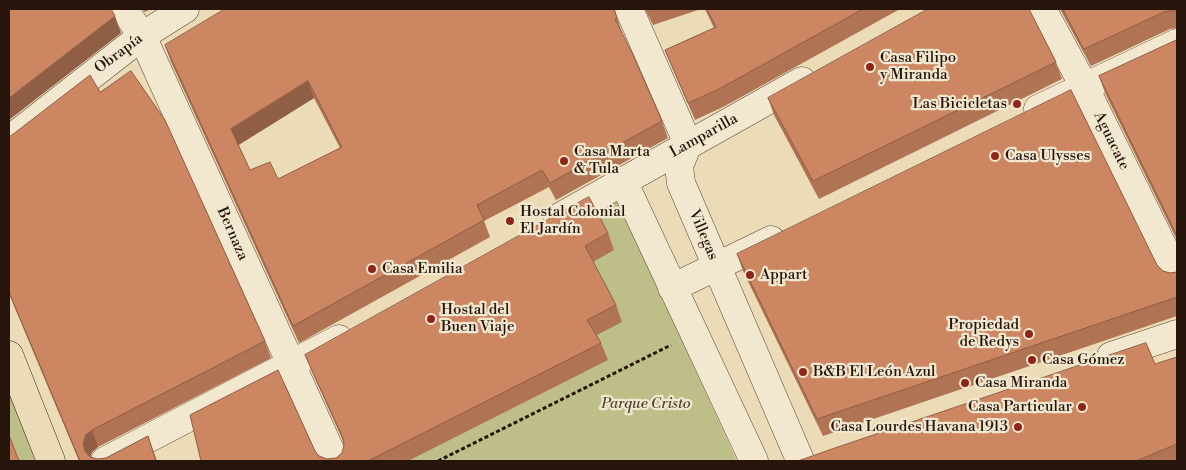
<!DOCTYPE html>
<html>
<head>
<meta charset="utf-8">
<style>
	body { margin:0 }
	#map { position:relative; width:1186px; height:470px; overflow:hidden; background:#ebdbb7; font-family:"Libre Bodoni",serif }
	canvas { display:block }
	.frame { position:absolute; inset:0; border:10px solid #27150c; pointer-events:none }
</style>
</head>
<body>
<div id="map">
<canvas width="1186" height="470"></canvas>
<div class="frame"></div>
</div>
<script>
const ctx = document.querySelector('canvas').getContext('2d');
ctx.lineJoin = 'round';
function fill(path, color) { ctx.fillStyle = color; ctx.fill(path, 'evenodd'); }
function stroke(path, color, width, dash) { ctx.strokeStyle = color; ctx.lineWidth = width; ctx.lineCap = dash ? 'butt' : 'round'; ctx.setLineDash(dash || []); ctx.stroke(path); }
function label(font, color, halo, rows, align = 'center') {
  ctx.font = font + ' "Libre Bodoni",serif'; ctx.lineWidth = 4.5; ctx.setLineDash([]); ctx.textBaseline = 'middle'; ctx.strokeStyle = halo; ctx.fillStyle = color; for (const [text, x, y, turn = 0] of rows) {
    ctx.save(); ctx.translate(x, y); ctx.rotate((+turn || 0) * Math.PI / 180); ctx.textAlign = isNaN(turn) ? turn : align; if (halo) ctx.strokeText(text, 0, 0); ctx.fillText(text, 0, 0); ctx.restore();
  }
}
fill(new Path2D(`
	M616,197L737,461H408L593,337L591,263L593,210Z
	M9,387L38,461H9Z`), '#bebe89');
const minor = new Path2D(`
	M124,9L142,36L335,461
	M629,9L688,144L679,166L681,183L800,460
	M1042,9L1084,86L1177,275
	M1038,109L1177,43
	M9,140L142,36L185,9
	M623,181L754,461
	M558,218L802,81
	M672,288L771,240
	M1111,356L1177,334
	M105,461L339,339`);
const major = new Path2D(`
	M9,355L51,461`);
stroke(minor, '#584637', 29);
stroke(major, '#27150c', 29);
stroke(new Path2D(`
	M438,461L671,345`), '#27150c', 3, [4, 2.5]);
stroke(minor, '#f2e8d0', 28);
stroke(major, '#ebdbb7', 28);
fill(new Path2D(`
	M142,9H151L145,12Z
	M614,9L623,36L662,121L668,138L556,200L549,187L484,221L490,237L299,343L171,62L165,45ZM314,98L340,148L278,179L250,170L238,145Z
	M645,9H701L653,25Z
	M705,9H900L725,106L695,120L672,67L665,50L714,28Z
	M1060,9H1177V28L1170,29L1091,66Z
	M1177,40V240L1105,93L1099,76Z
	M1056,62L1062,79L819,199L774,115L768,98Z
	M100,92L265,341L271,358L98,447L92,452L90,457L98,459L106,458L148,436L157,461H79L9,294V137Z
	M608,233L614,250L593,262L616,305L622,322L597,335L601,343L608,360L408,461H201L315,451L319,456L327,459L336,458L342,453L344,445V443L312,372L305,355Z
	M737,254L1157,265L1163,271L1170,273L1177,272V316L823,436L743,271Z
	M1177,357V461H798L1155,364Z`), '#b07354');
fill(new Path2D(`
	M115,16L121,33L9,120V98Z
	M308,81L314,98L237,146L231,129Z
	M92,430L98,447L92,452L89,460L85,451L83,443L86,435Z`), '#905e45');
const building = new Path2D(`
	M9,9H111L115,16L9,98Z
	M225,9H614L617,18L615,19L633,55L662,121L550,183L542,170L477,205L484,220L293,326L165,45ZM308,81L342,147L278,179L270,162L250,170L231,129Z
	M707,9H863L719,89L688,103L665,50L716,27Z
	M928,9H1029L1056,62L813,181L768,98Z
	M1063,9H1177V12L1173,10L1164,12L1084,49Z
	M1177,40V236L1099,76Z
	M131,71L165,120L265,341L92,430L86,435L83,443L85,451L90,457L98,459L106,458L148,436L156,461H80L9,292V137L12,135L90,75L100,92Z
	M1071,90L1157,265L1163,271L1170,273L1177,272V297L817,419L737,254Z
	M589,197L608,233L585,246L616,305L587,320L601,343L368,461H201L190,415L278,370L315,451L319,456L327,459L336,458L342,453L344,445L343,438L305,355Z
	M1146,343L1155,364L1177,357V444L1136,461H798L832,449Z
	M9,435L19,461H9Z`);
fill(building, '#cd8662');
stroke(building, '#905e45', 1);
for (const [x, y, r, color] of [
	[870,67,5,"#8f2418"],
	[1017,104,5,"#8f2418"],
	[995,156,5,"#8f2418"],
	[564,161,5,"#8f2418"],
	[510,221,5,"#8f2418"],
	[372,269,5,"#8f2418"],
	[750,275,5,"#8f2418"],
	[431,319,5,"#8f2418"],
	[1029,334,5,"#8f2418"],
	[1032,360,5,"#8f2418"],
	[803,372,5,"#8f2418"],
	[965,383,5,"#8f2418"],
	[1082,407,5,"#8f2418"],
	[1018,427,5,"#8f2418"]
]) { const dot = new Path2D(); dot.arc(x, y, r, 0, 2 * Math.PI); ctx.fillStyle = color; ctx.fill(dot); stroke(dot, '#f2e8d0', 2); }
label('15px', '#27150c', '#f2e8d0', [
	["Obrapía",119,54,-37],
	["Lamparilla",704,136,-29],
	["Aguacate",1111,141,64],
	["Bernaza",232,234,66],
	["Villegas",703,235,67]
]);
label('15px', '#27150c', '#f2e8d0', [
	["Casa Filipo",880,58],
	["y Miranda",880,75],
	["Las Bicicletas",1007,104,"right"],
	["Casa Marta",574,152],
	["& Tula",574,169],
	["Casa Ulysses",1005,156],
	["Hostal Colonial",520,212],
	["El Jardín",520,229],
	["Casa Emilia",382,269],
	["Appart",760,275],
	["Hostal del",441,310],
	["Buen Viaje",441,327],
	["Propiedad",1019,325,"right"],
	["de Redys",1019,342,"right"],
	["Casa Gómez",1042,360],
	["B&B El León Azul",813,372],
	["Casa Miranda",975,383],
	["Casa Particular",1072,407,"right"],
	["Casa Lourdes Havana 1913",1008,427,"right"]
], 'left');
label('italic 15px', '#544832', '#f2e8d0', [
	["Parque Cristo",646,404]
]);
</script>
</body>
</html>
